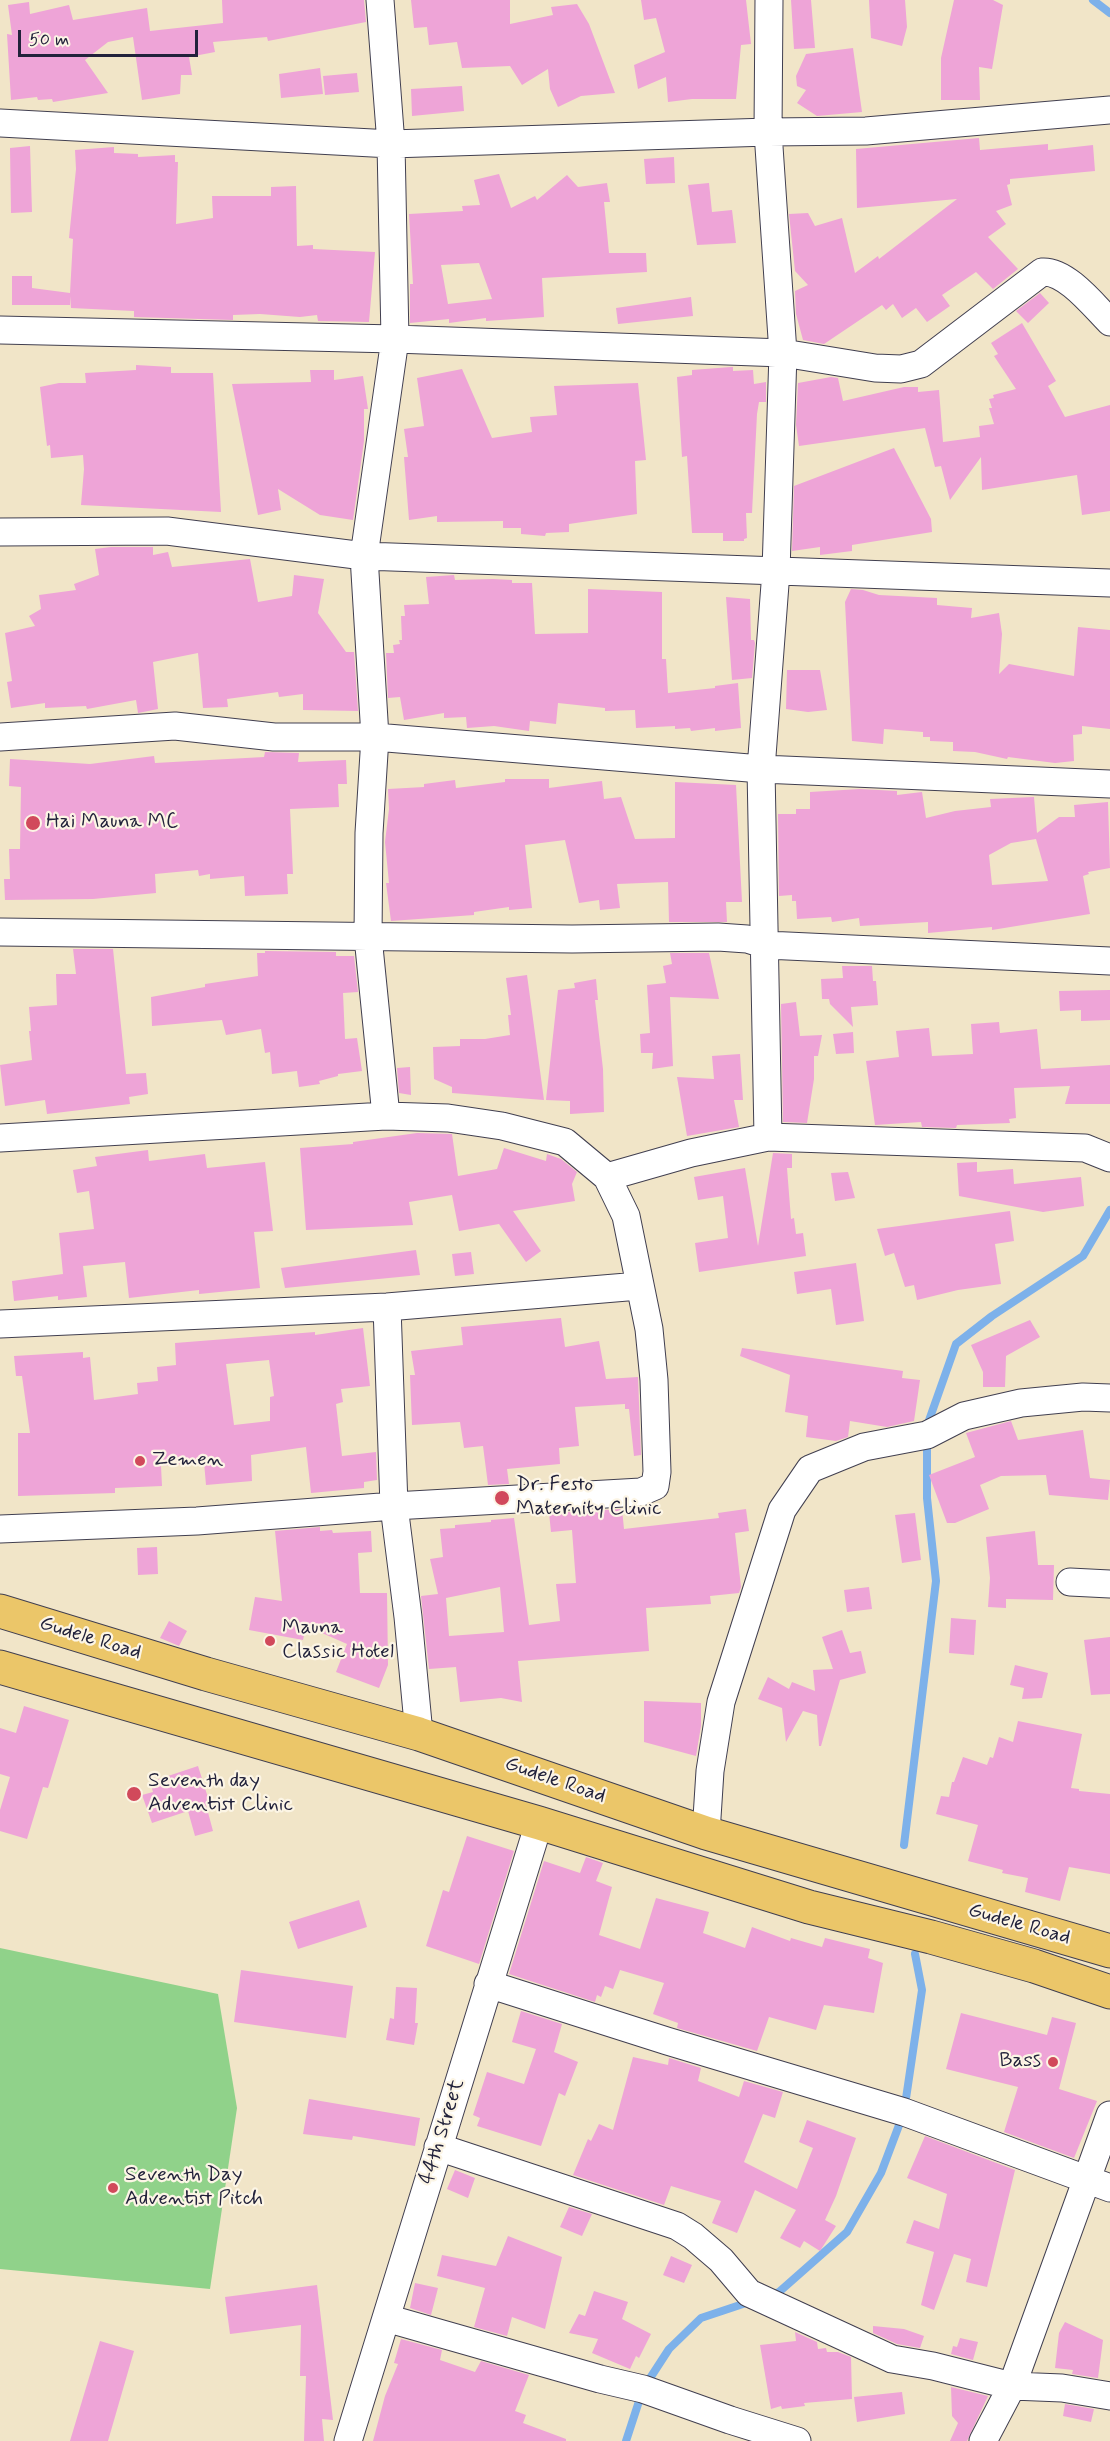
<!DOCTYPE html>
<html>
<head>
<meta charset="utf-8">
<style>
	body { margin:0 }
	#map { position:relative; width:1110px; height:2441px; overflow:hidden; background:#f1e5c8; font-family:Mynerve,sans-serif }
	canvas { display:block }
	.scale { position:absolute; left:18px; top:30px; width:180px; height:27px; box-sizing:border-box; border:3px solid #22223b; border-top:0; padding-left:8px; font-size:18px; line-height:21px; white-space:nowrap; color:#22223b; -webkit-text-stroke:4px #fcf5e5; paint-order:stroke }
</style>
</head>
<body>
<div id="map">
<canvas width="1110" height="2441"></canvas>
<div class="scale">50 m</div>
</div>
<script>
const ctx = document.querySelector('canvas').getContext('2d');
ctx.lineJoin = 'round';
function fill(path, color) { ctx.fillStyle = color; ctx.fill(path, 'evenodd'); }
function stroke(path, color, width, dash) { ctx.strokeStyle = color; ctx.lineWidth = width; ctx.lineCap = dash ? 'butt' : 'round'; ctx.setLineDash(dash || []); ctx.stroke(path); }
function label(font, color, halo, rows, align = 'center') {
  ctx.font = font + ' Mynerve,sans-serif'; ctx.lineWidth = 4.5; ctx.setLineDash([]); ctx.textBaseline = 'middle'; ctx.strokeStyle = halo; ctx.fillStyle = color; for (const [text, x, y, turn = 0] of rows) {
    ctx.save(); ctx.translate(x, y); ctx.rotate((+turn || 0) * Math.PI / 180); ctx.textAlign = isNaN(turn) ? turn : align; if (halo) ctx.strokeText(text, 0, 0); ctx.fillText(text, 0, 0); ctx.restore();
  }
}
fill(new Path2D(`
	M0,1948L218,1994L237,2108L210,2289L0,2269Z`), '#90d28a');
stroke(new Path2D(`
	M1093,0L1110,13
	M927,1426L956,1344L992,1316L1083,1256L1110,1210
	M904,1845L936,1581L927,1498V1438
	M772,2294L779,2292L847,2232L881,2173L904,2112L922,1990L915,1954
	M626,2441L643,2389L669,2349L701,2318L752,2301`), '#7db1ea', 8);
fill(new Path2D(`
	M222,0H364L366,22L268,41L267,37L213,42L215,52L189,57L192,75H181L180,94L142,100L133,37L108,42L85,60L108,93L53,102L52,99L38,100L37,97L11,100L7,34L12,35L8,5L29,2L30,14L69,5L73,20L147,8L150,31L223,23Z
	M411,0H510V24L553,15L551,7L577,4L589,24L615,93L581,96L558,107L550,89L548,69L522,85L510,66L462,68L457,42L429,45L427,27L414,28Z
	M641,0H746L751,44L741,45L736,99H692L668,102L666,77L638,89L634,65L665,52L656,18L644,20Z
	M791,0H811L815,48L794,49Z
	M869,0H905L907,27L902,46L871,38Z
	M954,0H993L1003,5L992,69L979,67L980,100H941V58Z
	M853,48L862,112L817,116L797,103L806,90L797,86L796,76L806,54Z
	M320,68L323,94L281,98L279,74Z
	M357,73L359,92L325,95L323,76Z
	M462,86L464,111L412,116L411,89Z
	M979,138L980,150L1048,144V150L1093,145L1095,171L1010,179V184L1007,185L1012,205L996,211L1006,224L988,237L1018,269L993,289L976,272L942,295L950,306L927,322L916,308L902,318L893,304L886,310L882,305L824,344L803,340L796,314L795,291L808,285L795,271L789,214L808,213L815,226L842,218L855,273L878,256L879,259L957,199L857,208L856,149Z
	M30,146L32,212L11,213L10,148Z
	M114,147V153L138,154V157L175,155V162H178L176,224L213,218L212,196H271V187L296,186L297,246L313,245V249L375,252L369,322L318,321L317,315L300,317L260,314L233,315V320L134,317V311L71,308L70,296V305H12V276H32V288L70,293L73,239L69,238L76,169L75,150Z
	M674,157L675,183L646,184L644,159Z
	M499,174L511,208L535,196L537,200L567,175L578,187L607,183L610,202H604L609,253H646L647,272L542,278L544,317L486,321V318L449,323V319L410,323V284H413L409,214L463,211L462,206L480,205L474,180ZM479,263L492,299L448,304L441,265Z
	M709,183L712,212L732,210L736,243L697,245L688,185Z
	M1040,293L1049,303L1028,323L1016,311Z
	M691,297L693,316L618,324L616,308Z
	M1022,323L1056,381L1048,386L1065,417L1110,405V511L1082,515L1077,475L982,490L981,457L950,500L941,466L935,467L925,428L799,446L796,425L798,383L831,377L838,378L843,401L904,387H918V392L939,390L943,442L980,437L979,426L994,424L989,408H992L989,399L994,398L993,395L1016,389L994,356L998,354L991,343Z
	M136,365L171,367V373H213L221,512L81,505L84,469L83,455L51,458L50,445L47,446L40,387L59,383H86L85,373L136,370Z
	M731,367H733V371L753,370L754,384L766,382V402H759L757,414L752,513H746L747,538L744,539V541H723V533H692L687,456L682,457L677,377L692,375V370Z
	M462,369L492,438L532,432L530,417L557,415L554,386L638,383L646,460L635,461L637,514L569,524V532L546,533L545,536L521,534V528H503V521L437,522V516L409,520L404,457H408L404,429L424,426L417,378Z
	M310,370H334V380L363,376L368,409H364V441L353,520L320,515L278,489L281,510L258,515L232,384L311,382Z
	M894,448L931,519L932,532L852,545V551L820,555V547L792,551L794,486Z
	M111,547H153V555L168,552L172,567L250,559L258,602L292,596L294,575L324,579L318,613L346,652H354L358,711L303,710V694L279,697L278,692L227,699L228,707L203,708L198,653L153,662L158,709L138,713L136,700L87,709L86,706L45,708V703L11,708L7,682L12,681L5,633L35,626L29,616L41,609L39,595L76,590L74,584L99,575L95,549Z
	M454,575L455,580L493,579L512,580V583H532L535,634L588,633V589L662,592V659H666L668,693L715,688V686L738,683L741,728L715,731V728L691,731L690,728L675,729V726L636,728L635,710L605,711V708L558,703L556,724L530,721L529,731L494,726L467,728L466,717L444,718V713L404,720L400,697L388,698L386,653H394L393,645L400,644L399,640H402L401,616H405L404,605L429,604L426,577Z
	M851,589L863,590L879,595L937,598V605L972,608L971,618L999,613L1002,634L999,674L1009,664L1074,676L1078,627L1110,630V729L1082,726V734L1073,735L1074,761L1055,763L1008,757L1007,759L975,752L953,751V742L930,741V737H923V732L884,729L883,744L852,741L845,602Z
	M726,597L750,599L751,640H754L755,643L752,678L732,680Z
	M787,670H820L827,710L808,712L786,709Z
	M265,752L299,753L298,762L346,760L347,784H338L339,807L290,809L293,874H287L288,894L245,896L244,876L210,879V874L199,876L198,870L155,874L156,893L93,899L5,900L4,879H10L9,849H20L21,787L9,786L10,759L90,764L154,756L155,763L264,757Z
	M505,779H549V788L602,781L604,799L621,797L635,839L675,838V782L736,785L742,902H726L727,922H669L668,882L617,884L620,908L600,910L599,900L579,903L565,840L525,845L532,908L509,910V907L474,912V915L391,921L386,883H389L385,842L389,809L388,789L424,787V784L455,780L456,788L505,782Z
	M860,789L897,791V795L922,792L926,818L955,811L991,807L990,799L1034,797L1037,833L1059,817H1075L1074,805L1108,802L1110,868L1088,872L1089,874L1083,876L1090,914L992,930V927L928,933V922L860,926L859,918L832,922L831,917L797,919L796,901H792V895L779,896L778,814H796V809H810V792ZM1036,839L1048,881L992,885L989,855L1011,843Z
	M73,949H113L126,1074L146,1073L148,1094L129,1097L130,1104L47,1114L45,1100L5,1106L0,1065L32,1060L29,1031H31L29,1007L57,1005L56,974H76Z
	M265,951L336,952V956H354L358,992L343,993L345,1039L357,1038L362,1071L338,1074V1076L319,1081L320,1084L299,1087L297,1071L272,1074L270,1052L265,1053L261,1029L226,1035L222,1020L152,1026L151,997L205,987V984L258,976L257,953H265Z
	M670,953H709L719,999L670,997L673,1066L652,1069L653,1053H641L640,1034L650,1033L647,985L666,983L663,966L672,964Z
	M842,966H872L873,981H876L878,1005L851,1007L853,1027L830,1004L829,999H822L821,979L843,978Z
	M527,975L544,1100L452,1093V1087L434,1079L433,1047L460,1046V1039H485L510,1035L508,1015H511L506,978Z
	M596,979L598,1000H595L603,1069L604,1112L570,1114V1101L546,1100L558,990L575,988L574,983Z
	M1110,990V1020L1081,1021V1010L1060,1011L1059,991Z
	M796,1002L800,1036L822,1035L818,1056H814V1079L807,1123L783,1122L781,1004Z
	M999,1022L1000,1033L1037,1029L1041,1069L1110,1065V1104H1065L1070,1086L1014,1088L1016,1118L1009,1119L1010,1123L957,1125L956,1128L922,1127L921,1122L875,1125L866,1061L899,1057L896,1031L929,1028L932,1056L973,1054L971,1024Z
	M853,1032L854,1053L836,1054L833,1034Z
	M740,1054L743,1100H734L739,1127L687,1136L677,1077L714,1079L712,1056Z
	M410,1067L411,1095L399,1093L397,1068Z
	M417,1133L452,1134L458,1176L497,1169L504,1148L546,1161L547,1154L561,1159L577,1172L572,1184L575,1201L513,1211L541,1251L526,1262L499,1224L459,1231L452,1195L409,1202L413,1225L306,1230L300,1148L353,1144V1142Z
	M148,1150L149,1161L205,1154L207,1168L265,1162L273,1231L254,1232L260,1288L199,1294V1290L129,1298L125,1262L83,1266L87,1297L58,1300V1296L14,1301L12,1281L63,1274L59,1233L94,1229L89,1191L77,1193L73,1170L97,1166L95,1157Z
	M773,1153L792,1154V1168H787L791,1219L794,1218L796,1234L803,1233L806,1256L699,1272L695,1243L728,1238L723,1196L698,1200L694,1177L745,1168L758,1246Z
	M977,1162V1172L1013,1169L1014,1184L1081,1177L1084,1206L1043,1212L959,1196L957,1163Z
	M848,1172L855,1198L835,1201L831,1173Z
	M1010,1211L1014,1241L995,1244L1001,1284L958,1290L917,1300L914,1285L905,1287L894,1253L885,1256L877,1229Z
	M416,1250L420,1275L285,1288L281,1268Z
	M471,1252L474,1274L455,1276L452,1254Z
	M856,1263L864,1321L836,1325L831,1289L797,1294L794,1272Z
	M561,1318L565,1347L599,1341L606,1379L638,1377L641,1455L634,1456L629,1409H625V1404L575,1407L579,1446L559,1448L560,1464L507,1469L509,1484L488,1485L483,1446L464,1448L460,1422L412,1425L410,1375H415L411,1351L463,1345L461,1327Z
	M1030,1320L1040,1337L1006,1356L1005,1387H983V1372L971,1345Z
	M363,1328L370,1386L341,1389L343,1402L336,1404L342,1456L376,1452L377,1480L364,1482V1488L311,1493L306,1447L251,1455L252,1481L206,1485L204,1462L161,1466L162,1486L115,1488V1493L18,1496V1433H30L22,1376H16L14,1356L83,1352V1358L90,1357L94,1400L138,1394L137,1383L158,1381L157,1367L176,1365L175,1343L315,1332V1335ZM269,1360L274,1396L270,1397V1421L234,1425L226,1364Z
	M742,1348L903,1371L902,1378L920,1380L914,1421L887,1427L850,1421L848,1437L836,1441L806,1437L808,1416L785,1412L790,1375L740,1356Z
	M1011,1421L1018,1440L1083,1430L1090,1478L1110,1480L1108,1500L1049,1495L1046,1475L1001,1476L980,1485L989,1509L955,1523H947L929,1475L975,1457L966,1433Z
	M622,1509L624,1529L719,1518L718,1513L746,1509L749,1531L735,1533L741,1587L739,1593L710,1596L711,1604L646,1608L649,1651L518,1661L522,1702L501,1698L460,1702L456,1667L429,1669L421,1596L438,1594L430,1559L443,1557L440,1529L455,1528V1525L491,1522V1520L514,1518L529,1625L560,1621L556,1584L576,1583L572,1530L551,1532L549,1513ZM500,1587L504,1632L449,1636L446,1598Z
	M915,1513L921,1560L902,1563L895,1515Z
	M320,1527V1531L332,1530L333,1533L371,1531L372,1552L358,1553L360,1593H387L388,1665L379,1688L336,1672L347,1644L306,1626L303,1640L249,1630L255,1597L282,1601L275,1531Z
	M1035,1531L1038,1565H1054L1053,1600L1006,1599V1608L988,1607L990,1578L986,1537Z
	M157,1547L158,1574L138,1575L137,1548Z
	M869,1587L872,1609L847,1612L844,1590Z
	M951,1618L976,1620L974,1655L949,1653Z
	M169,1621L187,1631L179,1646L160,1638Z
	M842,1630L850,1653L861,1651L866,1673L840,1680L821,1746H819L817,1715L803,1711L786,1742L782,1708L758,1699L768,1677L789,1689L792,1682L815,1691L813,1670L833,1669L822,1637Z
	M1110,1637V1694L1091,1695L1084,1640Z
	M1015,1665L1048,1673L1042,1698L1022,1699L1024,1688L1010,1685Z
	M644,1701L701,1703V1726L696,1756L644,1742Z
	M24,1706L69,1720L48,1788L43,1787L27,1839L0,1831V1810L10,1777L0,1774V1728L16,1733Z
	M1018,1721L1082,1734L1071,1788L1079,1789V1791L1110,1794V1874L1069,1867L1060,1901L1025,1892L1028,1878L1002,1873L1003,1870L968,1861L978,1825L936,1814L941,1796L949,1797L952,1782H954L963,1757L987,1765L990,1757L993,1758L999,1737L1013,1742Z
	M198,1766L210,1804L206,1805L213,1831L195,1836L188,1811L152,1823L142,1795L153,1792L150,1782Z
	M467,1836L514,1851L479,1964L426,1946L443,1890L449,1892Z
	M586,1857L603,1863L596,1881L612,1887L599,1935L640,1949L656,1898L709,1912L703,1933L745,1948L752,1927L790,1941L791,1938L822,1947L825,1938L870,1949L868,1958L883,1963L874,2013L824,2005L816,2030L769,2017L757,2051L677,2028L678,2023L653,2014L664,1983L620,1970L613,1989L605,1986L601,1997L597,1995L595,2002L509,1974L544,1861L580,1873Z
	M359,1900L367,1927L298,1949L289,1922Z
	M241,1970L353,1986L346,2038L234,2022Z
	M396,1987L417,1988L415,2023H418L414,2045L386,2040L390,2018L394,2019Z
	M521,2011L562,2024L554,2052L578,2062L565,2096L559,2093L541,2146L477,2126L480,2118L473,2115L487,2072L524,2084L536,2049L512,2042Z
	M961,2013L1047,2035L1052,2017L1076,2023L1059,2089L1097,2101L1074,2158L1004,2132L1018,2087L946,2069Z
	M633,2057L668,2065L669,2058L701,2068L698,2081L739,2097L744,2081L783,2092L775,2118L763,2114L744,2162L797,2189L813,2148L799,2142L807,2120L856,2138L836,2196L825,2220L836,2226L820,2251L804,2241L800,2248L780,2238L796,2210L755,2190L737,2233L712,2223L721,2201L671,2186L664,2205L573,2175L588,2139L591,2141L599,2124L613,2130Z
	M309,2099L420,2118L415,2146L353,2136L352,2140L303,2134Z
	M925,2136L1015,2170L987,2287L966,2282L971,2259L954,2254L934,2310L921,2305L934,2252L906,2243L914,2220L939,2229L947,2194L907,2178Z
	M455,2170L475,2178L468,2198L447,2189Z
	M569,2207L592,2214L582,2236L560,2227Z
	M508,2236L562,2257L545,2329L512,2317L507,2336L474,2327L485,2288L437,2276L442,2255L496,2266Z
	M671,2256L692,2265L684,2283L663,2275Z
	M415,2283L438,2288L431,2315L410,2308Z
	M317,2285L333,2420L322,2419L324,2441H304L306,2376H300L301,2325L230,2334L225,2297Z
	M594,2291L628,2302L622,2319L651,2334L639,2358L636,2356L630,2369L592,2353L598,2339L569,2333L579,2314L585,2316Z
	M1065,2322L1103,2340L1098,2378L1072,2374L1073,2370L1055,2368L1059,2333Z
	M873,2326L904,2329L924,2336L920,2348L897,2344L873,2333Z
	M795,2332L817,2342L818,2349L826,2348L827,2352H838L851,2357L852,2399L804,2403L805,2406L782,2409L781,2406L771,2409L760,2345L796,2341Z
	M960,2338L978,2342L973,2360L951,2354L953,2346L957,2347Z
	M401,2339L442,2350L440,2360L475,2372L481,2361L529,2375L515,2411L526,2415L523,2423L566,2439V2441H373L385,2396L398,2364L394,2363Z
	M100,2341L134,2351L108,2441H70Z
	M951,2387L988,2396L967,2441H950L958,2423L952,2416Z
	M902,2392L905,2414L857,2422L854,2397Z
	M1065,2404L1094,2409L1091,2422L1063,2416Z`), '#eea4d7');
const minor = new Path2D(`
	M380,0L391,144L395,339L364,556L375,737L369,833L368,937L386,1116
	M0,123L391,144L768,132L866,131L1110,110
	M0,330L395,339L783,353L875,368L901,369L921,364L1042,272C1066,270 1094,306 1110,322
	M0,532L167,531L364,556L1110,583
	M0,737L175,726L274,737H375L761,769L1110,784
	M0,932L572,939L718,937L747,939L766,945L1110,961
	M768,1137L761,769L776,571L783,353L768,132L769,0
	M0,1138L386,1116L448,1118L502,1126L565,1142L607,1177L626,1216L649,1329L654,1380L657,1472L655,1486L641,1492L394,1506L197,1521L0,1529
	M607,1177L691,1153L768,1137L1085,1148L1110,1158
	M387,1307L394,1506L408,1617L419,1734
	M0,1324L387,1307L639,1286
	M1070,1582L1110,1584
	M706,1833L710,1771L721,1702L782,1510L810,1469L864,1447L927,1435L964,1416L1021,1403L1083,1397L1110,1398
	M488,1984L667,2041L904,2112L1110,2188
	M438,2147L677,2226L693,2236L721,2260L749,2293L892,2359L933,2366L1012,2386L1062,2388L1110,2396
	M386,2318L600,2379L643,2389L730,2420L797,2441
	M348,2441L539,1823
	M983,2441L1012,2386L1110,2115`);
const highway = new Path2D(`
	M0,1611L206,1674L419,1734L706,1833L1110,1951
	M0,1667L539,1823L809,1907L931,1937L1034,1966L1110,1992`);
stroke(minor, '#413f50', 29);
stroke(highway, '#413f50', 35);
stroke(minor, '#fff', 27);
stroke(highway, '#ebc669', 33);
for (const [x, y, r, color] of [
	[33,823,8,"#d1495b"],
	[140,1461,6,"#d1495b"],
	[502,1498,8,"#d1495b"],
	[270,1641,6,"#d1495b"],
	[134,1794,8,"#d1495b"],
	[1053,2062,6,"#d1495b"],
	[113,2188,6,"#d1495b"]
]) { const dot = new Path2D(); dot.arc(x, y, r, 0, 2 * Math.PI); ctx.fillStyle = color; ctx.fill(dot); stroke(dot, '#fcf5e5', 2); }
label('21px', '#22223b', '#fcf5e5', [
	["Hai Mauna MC",46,823],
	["Zemen",152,1461],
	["Dr. Festo",516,1486],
	["Maternity Clinic",516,1510],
	["Mauna",282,1629],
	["Classic Hotel",282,1653],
	["Seventh day",148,1782],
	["Adventist Clinic",148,1806],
	["Bass",1041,2062,"right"],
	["Seventh Day",125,2176],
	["Adventist Pitch",125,2200]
], 'left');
label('21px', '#22223b', '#fcf5e5', [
	["Gudele Road",90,1639,17],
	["Gudele Road",555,1781,19],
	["Gudele Road",1019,1925,16],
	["44th Street",443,2132,-73]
]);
</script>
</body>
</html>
